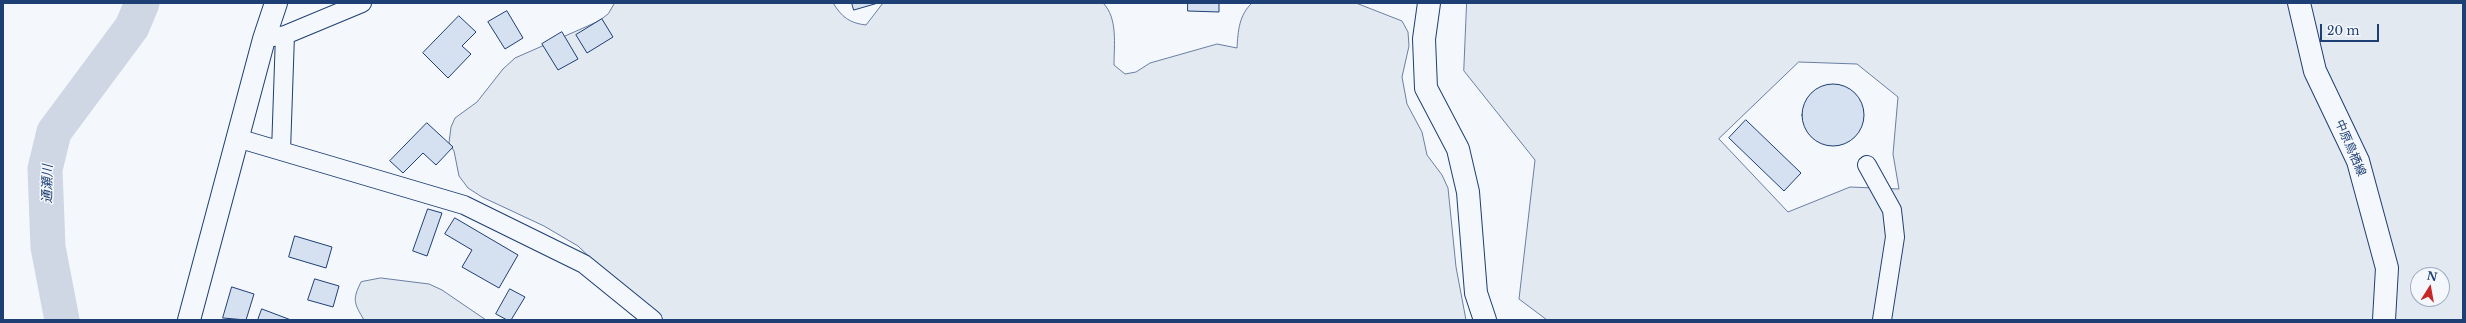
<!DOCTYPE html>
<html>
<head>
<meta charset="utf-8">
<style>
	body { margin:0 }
	#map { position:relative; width:2466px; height:323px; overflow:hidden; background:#f4f7fb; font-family:"Libre Baskerville",serif }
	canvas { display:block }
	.frame { position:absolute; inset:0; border:4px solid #1d3f73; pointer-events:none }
	.north { position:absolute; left:2410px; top:267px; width:40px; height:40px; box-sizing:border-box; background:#f4f7fb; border:1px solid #9eadc5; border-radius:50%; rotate:11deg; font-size:11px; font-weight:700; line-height:16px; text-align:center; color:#1d3f73 }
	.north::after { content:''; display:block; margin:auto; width:14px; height:18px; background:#c62828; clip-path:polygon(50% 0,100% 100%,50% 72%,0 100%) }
	.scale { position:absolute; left:2320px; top:24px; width:59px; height:18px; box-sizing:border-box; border:2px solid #1d3f73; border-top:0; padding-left:5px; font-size:12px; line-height:14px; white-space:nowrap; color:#1d3f73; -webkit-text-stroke:3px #f4f7fb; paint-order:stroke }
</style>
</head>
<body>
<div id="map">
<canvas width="2466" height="323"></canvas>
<div class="frame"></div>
<div class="north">N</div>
<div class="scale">20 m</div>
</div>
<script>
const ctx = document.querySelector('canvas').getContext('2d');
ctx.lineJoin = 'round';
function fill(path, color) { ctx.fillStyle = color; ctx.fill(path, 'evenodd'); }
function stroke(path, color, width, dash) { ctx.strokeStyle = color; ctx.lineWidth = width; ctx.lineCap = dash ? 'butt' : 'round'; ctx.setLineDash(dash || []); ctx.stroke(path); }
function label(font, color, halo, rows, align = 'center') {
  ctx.font = font + ' "Libre Baskerville","Noto Sans JP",serif'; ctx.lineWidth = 3; ctx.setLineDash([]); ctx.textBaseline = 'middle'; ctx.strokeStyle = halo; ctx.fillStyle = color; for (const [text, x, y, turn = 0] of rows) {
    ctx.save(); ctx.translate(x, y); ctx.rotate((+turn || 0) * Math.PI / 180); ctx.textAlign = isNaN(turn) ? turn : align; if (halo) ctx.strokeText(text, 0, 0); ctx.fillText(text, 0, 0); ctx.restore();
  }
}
const green = new Path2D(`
	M615,3H833C842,17 849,23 866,25L883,3H1103C1118,18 1114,45 1114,65L1125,74L1136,72L1150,63L1217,44L1237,48C1238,31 1239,15 1252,3H1356L1402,21L1408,32L1409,46L1402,77L1407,104L1422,132L1427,155L1442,175L1448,188L1456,267L1466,320H656L578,246L544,226L482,197L468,188L459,176L454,151L449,143L451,127L455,118L477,102L503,69L515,58L599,21L608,14Z
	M1467,3H2463V320H1547L1519,299L1535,160L1464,71ZM1799,62L1857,64L1898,97L1893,154L1899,189L1850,187L1788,212L1719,139ZM2418,275H2442V299H2418Z
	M381,278L429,284L442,290L486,320H364C354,303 352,300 361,282Z`);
fill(green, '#e3e9f0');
stroke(green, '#687fa3', 1);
stroke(new Path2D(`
	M62,320L48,247L45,169L54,132L132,27L142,3`), '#cfd7e4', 35);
const building = new Path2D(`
	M852,3H878L854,10Z
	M1188,3H1219V12L1188,11Z
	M507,11L523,38L505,49L488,22Z
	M459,16L476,32L462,46L471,54L448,78L423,53Z
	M602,19L613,37L587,53L576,35Z
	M562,32L578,59L558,70L542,44Z
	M1802 115a31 31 0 1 1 62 0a31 31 0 1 1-62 0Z
	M1746,120L1801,173L1784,191L1729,138Z
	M427,123L453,147L436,165L423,153L403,173L390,161Z
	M428,209L442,213L427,256L413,251Z
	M455,218L518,255L499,288L462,267L472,250L445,234Z
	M295,236L332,247L326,268L289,257Z
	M315,279L339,286L333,307L308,300Z
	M232,287L254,294L246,320L223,318Z
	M510,289L525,297L511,320H507L496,314Z
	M262,309L291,320H258Z`);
fill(building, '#d5e0f0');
stroke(building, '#1d3f73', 1);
const street = new Path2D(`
	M274,37L285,35L362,3
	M237,138L464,205L584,264L653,320
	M281,151L285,35
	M1867,165L1892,210L1895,237L1882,320`);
const secondary = new Path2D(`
	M1429,3L1424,39L1426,88L1458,149L1468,192L1476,293L1485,320
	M2299,3L2315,71L2358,161L2387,268L2384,320
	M189,320L264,39L276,3`);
stroke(street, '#1d3f73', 20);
stroke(secondary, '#1d3f73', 24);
stroke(street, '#f4f7fb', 18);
stroke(secondary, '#f4f7fb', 22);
label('12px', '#1d3f73', '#f4f7fb', [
	["中原鳥栖線",2350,148,67]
]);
label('italic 13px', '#1d3f73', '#f4f7fb', [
	["通瀬川",48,184,-89]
]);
</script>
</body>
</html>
